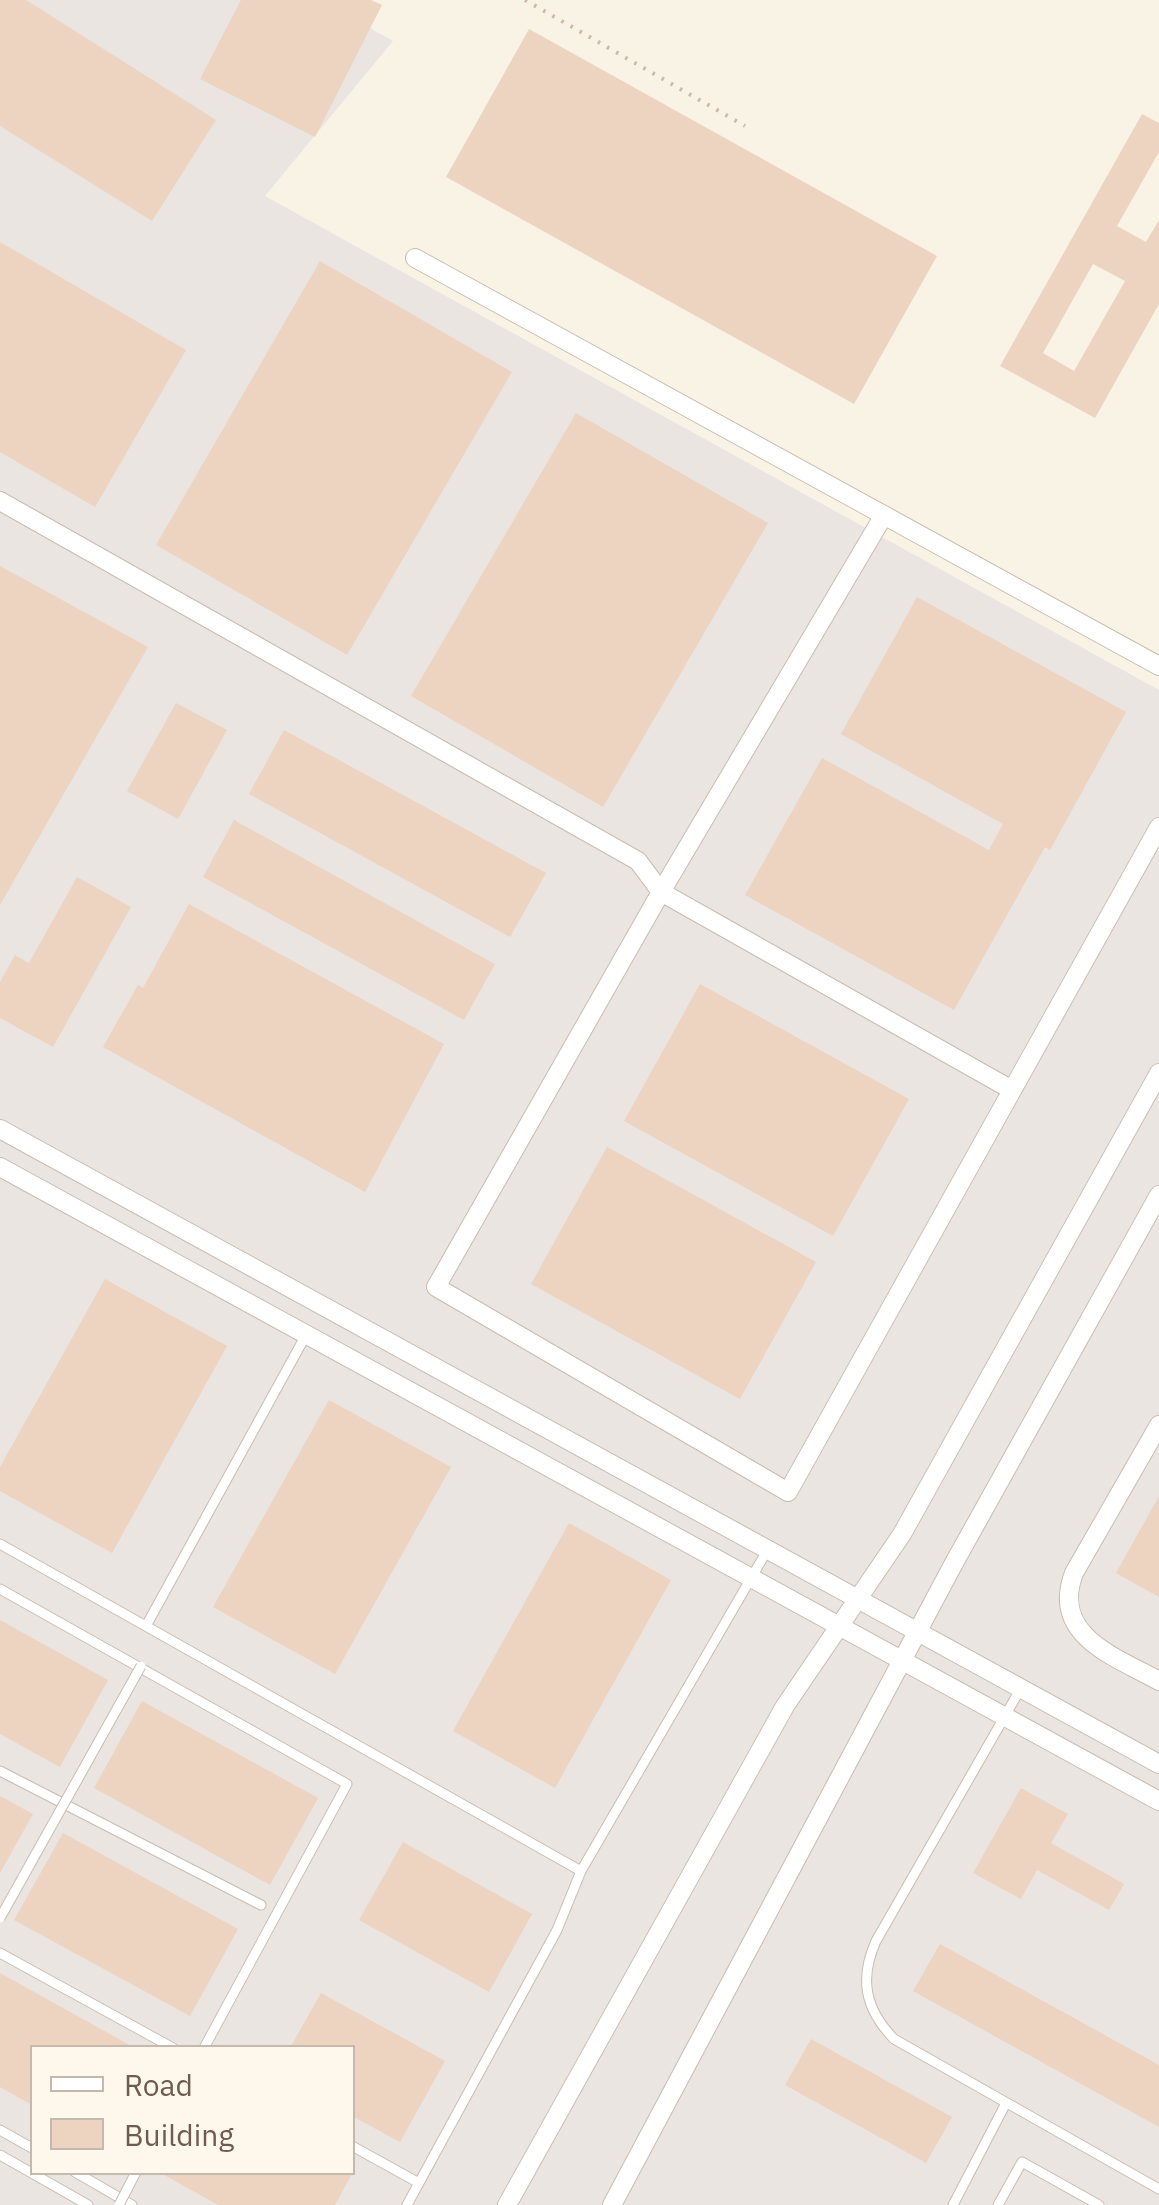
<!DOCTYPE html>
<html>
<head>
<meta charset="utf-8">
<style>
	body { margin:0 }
	#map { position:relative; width:1159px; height:2205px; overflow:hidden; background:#f9f3e6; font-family:"IBM Plex Sans",sans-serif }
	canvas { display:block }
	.legend { position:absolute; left:30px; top:2045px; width:325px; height:130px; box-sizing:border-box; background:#fdf7ec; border:2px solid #c5b9ad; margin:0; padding:12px 18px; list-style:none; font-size:30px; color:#705c4e }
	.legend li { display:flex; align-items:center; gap:20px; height:50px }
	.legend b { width:50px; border:2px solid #c5b9ad }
</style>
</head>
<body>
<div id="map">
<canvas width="1159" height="2205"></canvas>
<ul class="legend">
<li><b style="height:12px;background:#fff"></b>Road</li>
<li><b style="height:28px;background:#ecd4c1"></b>Building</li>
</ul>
</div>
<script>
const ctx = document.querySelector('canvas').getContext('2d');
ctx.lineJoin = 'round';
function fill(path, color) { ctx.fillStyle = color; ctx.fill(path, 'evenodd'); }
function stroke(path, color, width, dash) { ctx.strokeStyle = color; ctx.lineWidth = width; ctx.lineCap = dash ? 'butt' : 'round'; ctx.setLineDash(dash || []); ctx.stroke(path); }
fill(new Path2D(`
	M0,0H320L393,41L265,196L1159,690V2205H0ZM32,2048H352V2172H32Z`), '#eae5e0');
fill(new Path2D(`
	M0,0H26L216,120L152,221L0,126Z
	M241,0H371L382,5L315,137L200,79Z
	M529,29L937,256L854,404L446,177Z
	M1142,114L1159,123V152L1117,226L1146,242L1159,220V304L1095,418L1000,366ZM1093,264L1125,281L1074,371L1043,353Z
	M0,242L186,350L95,507L0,452Z
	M320,261L512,372L347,655L156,545Z
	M576,413L768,523L603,807L411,696Z
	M0,566L148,647L0,905Z
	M917,597L1126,712L1050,850L1045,847L954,1010L745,895L822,758L989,850L1003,824L841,734Z
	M176,703L227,730L178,819L127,791Z
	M284,730L546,873L510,937L249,794Z
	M234,820L495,964L464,1020L203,877Z
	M77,877L131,907L53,1047L0,1018V982L15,955L29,963Z
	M189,904L444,1044L365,1192L103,1047L138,985L143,988Z
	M700,984L909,1099L833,1236L624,1121Z
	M607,1147L816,1262L740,1399L531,1284Z
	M105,1279L227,1346L112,1553L0,1491V1467Z
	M329,1400L451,1467L335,1674L213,1607Z
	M1159,1496V1597L1116,1573Z
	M569,1523L671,1580L555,1788L453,1731Z
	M0,1620L108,1680L60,1767L0,1734Z
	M142,1701L318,1798L270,1885L94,1788Z
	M1021,1788L1068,1814L1051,1843L1124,1884L1109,1910L1037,1870L1021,1899L973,1873Z
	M0,1796L33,1814L0,1873Z
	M63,1833L238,1929L190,2016L14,1920Z
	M403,1842L532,1914L489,1992L359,1920Z
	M940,1944L1159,2065V2127L913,1991Z
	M0,1973L135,2048H32V2105L0,2087Z
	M321,1993L445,2061L400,2142L352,2116V2048H290Z
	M811,2039L952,2117L926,2163L785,2085Z
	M159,2172H353L335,2205H218Z`), '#ecd4c1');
const lane = new Path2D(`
	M0,1544L581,1871
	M0,1589L347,1784L204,2048
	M146,1626L306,1335
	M1021,1688L876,1941C859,1979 865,2009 894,2039L1159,2189
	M0,1771L261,1905
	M0,1953L173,2048
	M0,2130L32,2148
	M352,2146L419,2183
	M0,2155L88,2205
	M75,2172L132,2205
	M407,2205L557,1930L581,1871L768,1549
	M953,2205L1006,2103
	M998,2205L1022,2162L1099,2205`);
const street = new Path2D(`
	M415,258L1159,666
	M0,501L638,861L661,892L1012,1090
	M884,515L661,892L436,1287L788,1492L1159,827
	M0,1129L1159,1764
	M0,1167L1159,1801
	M1159,1425L1074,1573C1050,1636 1116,1657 1159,1681
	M507,2205L785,1706L902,1534L1159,1073
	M612,2205L954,1563L1159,1195`);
stroke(lane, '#cabcae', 11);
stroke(street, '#cabcae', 20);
stroke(new Path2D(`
	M525,0L745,126`), '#d0b8a5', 4, [2.5, 8]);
stroke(lane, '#fff', 9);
stroke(street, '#fff', 18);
const laneBridge = new Path2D(`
	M0,1918L141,1666
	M119,2205L136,2172`);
stroke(laneBridge, '#cabcae', 11, []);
stroke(laneBridge, '#fff', 9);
</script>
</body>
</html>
